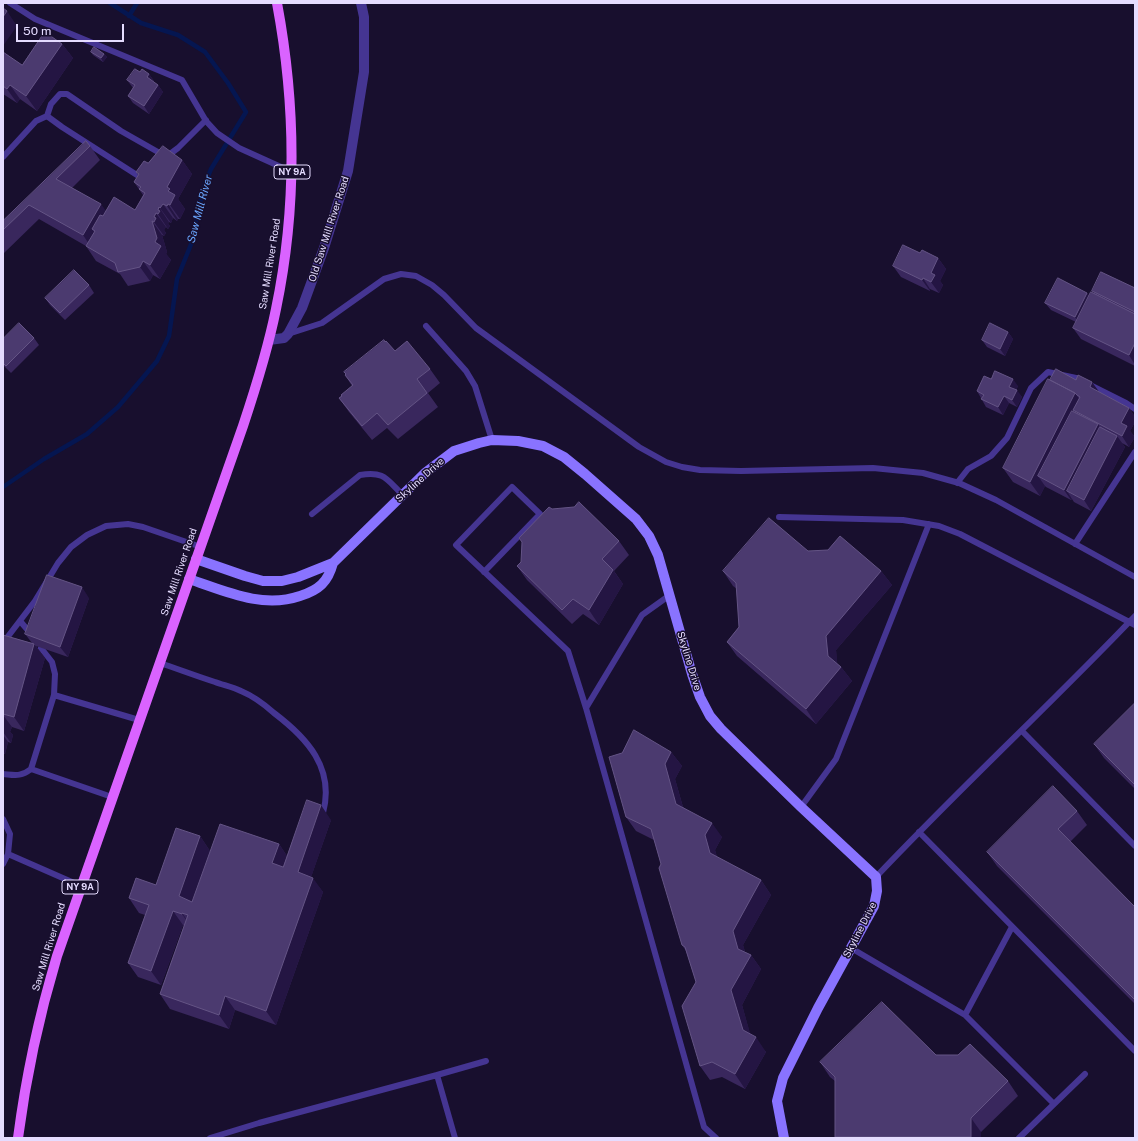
<!DOCTYPE html>
<html>
<head>
<meta charset="utf-8">
<style>
	body { margin:0 }
	#map { position:relative; width:1138px; height:1141px; overflow:hidden; background:#180f2e; font-family:"Public Sans",sans-serif }
	canvas { display:block }
	.frame { position:absolute; inset:0; border:4px solid #e5dcff; pointer-events:none }
	.scale { position:absolute; left:16px; top:24px; width:108px; height:18px; box-sizing:border-box; border:2px solid #e5dcff; border-top:0; padding-left:5px; font-size:12px; line-height:14px; white-space:nowrap; color:#e5dcff; -webkit-text-stroke:3px #180f2e; paint-order:stroke }
</style>
</head>
<body>
<div id="map">
<canvas width="1138" height="1141"></canvas>
<div class="frame"></div>
<div class="scale">50 m</div>
</div>
<script>
const ctx = document.querySelector('canvas').getContext('2d');
ctx.lineJoin = 'round';
function stroke(path, color, width, dash) { ctx.strokeStyle = color; ctx.lineWidth = width; ctx.lineCap = dash ? 'butt' : 'round'; ctx.setLineDash(dash || []); ctx.stroke(path); }
function fill(path, color) { ctx.fillStyle = color; ctx.fill(path, 'evenodd'); }
function label(font, color, halo, rows, align = 'center') {
  ctx.font = font + ' "Public Sans",sans-serif'; ctx.lineWidth = 3; ctx.setLineDash([]); ctx.textBaseline = 'middle'; ctx.strokeStyle = halo; ctx.fillStyle = color; for (const [text, x, y, turn = 0] of rows) {
    ctx.save(); ctx.translate(x, y); ctx.rotate((+turn || 0) * Math.PI / 180); ctx.textAlign = isNaN(turn) ? turn : align; if (halo) ctx.strokeText(text, 0, 0); ctx.fillText(text, 0, 0); ctx.restore();
  }
}
stroke(new Path2D(`
	M129,16L137,3
	M3,487L44,459L87,434L118,407L157,361L169,336L177,279L194,237L197,214L205,184L211,169L246,112L228,83L205,52L178,35L141,23L110,3`), '#051651', 4.5);
stroke(new Path2D(`
	M10,3L35,19L182,80L206,121L217,133L239,148L292,172
	M3,157L36,121L47,116
	M166,157L178,148L206,120
	M144,174L140,177L62,127L47,116L51,104L60,94H67L121,131L165,156
	M426,326L466,371L475,386L492,440
	M288,334L322,323L384,279L401,274L416,276L432,285L444,295L476,328L639,447L666,462L682,467L700,470L741,471L873,468L923,473L959,483L996,500L1135,577
	M957,483L968,469L991,456L1007,438L1031,388L1048,372L1076,378L1126,403L1135,409
	M312,514L360,475C385,471 386,479 403,495
	M779,517L903,520L939,526L960,534L1135,625
	M1075,544L1135,452
	M484,572L540,514L512,487L456,545L568,651L586,708
	M670,595L642,615L586,708L704,1127L716,1138
	M20,621L32,635
	M3,643L35,601L58,563L71,547L87,535L106,526L128,524L143,527L201,547
	M41,648L52,662L55,674L54,695
	M160,663C178,669 196,676 215,682C223,685 233,687 241,691C253,696 264,704 274,713C307,738 335,768 323,813
	M1022,731L1135,846
	M3,774C15,775 21,777 31,769
	M112,797L31,769L54,695L139,720
	M801,807L836,759L929,524
	M3,819L10,834L8,854L3,864
	M919,832L1135,1051
	M8,854L81,886
	M876,877C960,788 1050,705 1135,616
	M851,948L965,1015L1054,1104L1019,1138
	M965,1015L1012,927
	M437,1075L486,1061
	M1054,1104L1085,1074
	M210,1138L259,1123L437,1075L455,1138`), '#453592', 6);
stroke(new Path2D(`
	M269,340L284,338L288,334L302,308L324,248L348,171L364,72V17L361,3`), '#453592', 10);
stroke(new Path2D(`
	M196,559L245,576L263,581H282L298,577L333,563L425,473L454,451L479,443L492,440L518,441L543,446L564,457L585,474L636,519L649,536L658,555L692,674L700,697L710,716L721,729L801,807L876,877L877,891L874,906L818,1008L783,1078L777,1101L784,1138
	M189,579C225,591 262,609 300,596C319,590 328,582 333,563`), '#8973ff', 10);
stroke(new Path2D(`
	M18,1138C26,1076 39,1016 57,956L243,426C256,387 268,349 276,309C297,208 296,105 277,3`), '#da63ff', 10);
fill(new Path2D(`
	M62,44L73,58L37,111L20,99L17,103L3,94V52L22,65Z
	M91,52L104,54L107,57L103,62L93,55Z
	M140,72L149,74L154,81V82L158,85L163,92L149,114L133,103L128,96L133,88L127,80Z
	M90,146L100,160L72,188L106,211L135,210L143,195L134,182L138,175L136,172L148,163L182,160L192,174L178,199L185,209L180,219H178L177,221L173,218L171,223L169,222L168,223L170,226L168,229L166,227L164,230L166,233L164,236L162,235L167,252L166,254L171,260L160,279L153,275L150,281L128,286L120,274L96,261L86,246L39,219L3,254V221Z
	M920,253L938,258L946,269L940,281L943,285L939,293L930,289V291L901,277L893,266Z
	M89,285L94,293L65,320L50,305L45,298Z
	M1135,288V366L1081,339L1073,328L1076,322L1051,310L1045,303L1087,293L1089,296L1094,293L1092,291Z
	M1008,332L1013,339L1005,356L987,347L982,340Z
	M34,338L39,345L11,373L3,365V339Z
	M395,351L430,369L440,383L428,393L438,407L398,439L387,428L372,440L349,412L339,398L352,386L345,375Z
	M991,379L1018,386L1016,390L1022,397L1017,407L1009,403L1003,415L986,407L977,391Z
	M1050,380L1099,392L1129,408L1135,417V422L1130,431L1135,437L1129,447L1122,443L1125,447L1091,511L1074,502L1072,499L1071,500L1046,487L1045,486L1040,496L1013,482L1003,468Z
	M552,509L619,541L629,555L614,571L623,584L599,625L583,614L572,624L527,580L517,566L521,562Z
	M808,551L881,571L892,585L836,650L837,664L841,667L852,681L816,724L737,656L727,642L739,627L737,589L733,586L723,571Z
	M89,598L68,657L36,646L45,658L24,731L12,727L10,732L13,735L11,743L8,742L5,754L3,753V635L32,643L25,634Z
	M1135,703V789L1104,758L1094,744Z
	M671,752L682,766L675,779L683,807L722,837L715,850L717,857L761,880L771,895L743,945L745,952L751,955L761,969L742,1005L750,1034L766,1052L745,1089L722,1077L710,1080L700,1066L696,982L686,951L682,945L661,864L654,840L636,831L626,817Z
	M1077,811L1087,825L1070,842L1135,907V1004L997,866L987,852Z
	M331,820L311,877L323,892L276,1025L235,1010L229,1029L170,1009L160,994L184,926L183,925L161,985L138,977L128,963L145,915L139,913L129,898L156,885L200,836L210,851L192,902L279,844L287,856Z
	M936,1055L1008,1081L1018,1096L981,1132V1138H836L835,1081L830,1077L820,1062Z`), '#39275d');
fill(new Path2D(`
	M7,11L17,26L3,46V17Z
	M62,44L73,58L37,111L26,96Z
	M104,54L107,57L103,62L101,58Z
	M149,74L154,81L152,85L147,77Z
	M10,85L20,99L17,103L7,89Z
	M158,85L163,92L149,114L144,106Z
	M182,160L192,174L178,199L185,209L180,219L170,205L167,187Z
	M101,204L111,218L95,231L92,229L99,239L93,250L83,235Z
	M163,204L173,218L171,223L160,208Z
	M168,204L178,219L177,221L167,206Z
	M159,207L169,222L168,223L170,226L168,229L158,214V210Z
	M156,213L166,227L164,230L166,233L164,236L154,222V217Z
	M152,221L162,235L167,252L166,254L171,260L160,279L150,265L155,242Z
	M938,258L946,269L940,281L943,285L939,293L931,282V273Z
	M143,261L153,275L150,281L140,267Z
	M923,278L930,289V291L922,280Z
	M1087,293L1092,300L1080,325L1075,317Z
	M1008,332L1013,339L1005,356L1000,349Z
	M1135,343V365L1129,355Z
	M1013,379L1018,386L1015,394L1009,387Z
	M1092,382L1100,393L1090,387Z
	M1017,390L1022,397L1017,407L1012,400Z
	M1075,393L1085,407L1073,410L1079,418L1038,476L1045,486L1040,496L1030,482Z
	M1004,396L1009,403L1003,415L998,407Z
	M1129,408L1135,417V422L1130,431L1135,437L1129,447L1122,436L1121,423Z
	M1098,424L1105,435L1067,491L1072,499L1071,500L1064,490Z
	M1117,436L1125,447L1091,511L1084,500Z
	M613,570L623,584L599,625L589,610Z
	M881,571L892,585L836,650L838,670L828,656L826,636Z
	M82,587L89,598L68,657L60,647Z
	M34,644L45,658L24,731L14,717Z
	M841,667L852,681L816,724L806,709Z
	M3,715L12,727L10,732L13,735L11,743L3,732Z
	M3,735L8,742L5,754L3,751Z
	M671,752L682,766L675,779L686,818L676,804L665,764Z
	M321,805L331,820L308,886L298,872Z
	M712,823L722,837L715,850L720,867L710,853L705,835Z
	M200,836L210,851L189,910L179,896Z
	M279,844L289,859L282,878L272,863Z
	M313,878L323,892L276,1025L266,1011Z
	M761,880L771,895L743,945L748,961L751,955L761,969L742,1005L753,1043L756,1037L766,1052L745,1089L735,1074L743,1030L731,990L738,949L733,931Z
	M173,911L183,925L161,985L151,971Z
	M182,913L192,927V928L182,914Z
	M225,996L235,1010L229,1029L219,1015Z
	M971,1118L981,1132V1138H971Z`), '#241543');
const building = new Path2D(`
	M3,8L7,11L3,17Z
	M45,32L62,44L26,96L10,85L7,89L3,86V52L22,65Z
	M94,47L104,54L101,58L91,52Z
	M135,69L140,72L142,69L149,74L147,77L158,85L144,106L128,96L135,85L127,80Z
	M86,141L90,146L56,179L101,204L83,235L29,205L3,230V221Z
	M163,146L182,160L167,187L170,189L168,191L175,195L170,205L168,204L167,206L163,204L160,208L159,207L158,210L160,211L158,214L156,213L154,217L156,218L154,222L152,221L157,238L155,242L161,246L150,265L143,261L140,267L118,272L115,263L86,246L95,231L92,229L100,215L103,216L114,197L135,210L145,193L139,189L141,187L134,182L139,174L136,172L144,161L148,163Z
	M903,245L920,253L922,250L938,258L931,273L935,275L931,282L923,278L922,280L893,266Z
	M74,270L89,285L60,313L45,298Z
	M1101,272L1135,288V312L1092,291Z
	M1058,278L1087,293L1075,317L1045,303Z
	M1091,292L1135,314V343L1129,355L1073,328Z
	M19,323L34,338L6,366L3,363V339Z
	M990,323L1008,332L1000,349L982,340Z
	M384,340L385,342L386,341L395,351L407,341L430,369L417,379L427,393L388,425L377,413L362,426L339,398L342,396L341,395L353,385L345,375L346,374L344,372Z
	M1056,369L1076,380L1078,375L1092,382L1090,387L1129,408L1121,423L1127,426L1122,436L1073,410L1080,397L1077,395L1075,393L1050,380Z
	M995,371L1013,379L1009,387L1017,390L1012,400L1004,396L998,407L981,399L984,395L977,391L984,376L991,379Z
	M1048,379L1075,393L1030,482L1003,468Z
	M1072,411L1098,424L1064,490L1038,476Z
	M1100,427L1117,436L1084,500L1067,491Z
	M579,502L619,541L602,559L613,570L589,610L573,599L562,610L517,566L521,562L522,542L519,538L549,507L552,509L574,507Z
	M769,518L808,551L828,550L840,536L881,571L826,636L828,656L841,667L806,709L727,642L739,627L736,583L723,571Z
	M47,575L82,587L60,647L25,634Z
	M3,635L34,644L14,717L3,714Z
	M1135,703V785L1094,744Z
	M634,730L671,752L665,764L676,804L712,823L705,835L710,853L761,880L733,931L738,949L751,955L731,990L743,1030L756,1037L735,1074L712,1062L700,1066L682,1006L696,982L685,947L682,945L659,868L661,864L651,829L626,817L609,757L622,753Z
	M1053,786L1077,811L1058,829L1135,907V1000L987,852Z
	M307,800L321,805L298,872L313,878L266,1011L225,996L219,1015L160,994L188,915L182,913V914L173,911L151,971L128,963L149,905L129,898L136,878L156,885L176,828L200,836L179,896L192,902L220,824L279,844L272,863L283,867Z
	M882,1002L936,1055H958L970,1044L1008,1081L971,1118V1137H835V1077L820,1062Z`);
fill(building, '#4b3a6f');
stroke(building, '#645485', 1);
for (const [x, y, w] of [
	[292,172,36],
	[80,887,36]
]) { const box = new Path2D(); box.roundRect(x - w / 2, y - 7, w, 14, 3); ctx.fillStyle = '#180f2e'; ctx.fill(box); stroke(box, '#e5dcff', 1); }
label('bold 9px', '#e5dcff', null, [
	["NY 9A",292,172],
	["NY 9A",80,887]
]);
label('10px', '#e5dcff', '#180f2e', [
	["Old Saw Mill River Road",329,229,-72],
	["Saw Mill River Road",270,264,-81],
	["Skyline Drive",420,480,-42],
	["Saw Mill River Road",179,572,-71],
	["Skyline Drive",689,661,73],
	["Skyline Drive",860,930,-63],
	["Saw Mill River Road",49,947,-73]
]);
label('italic 11px', '#6aa6ff', '#180f2e', [
	["Saw Mill River",200,209,-75]
]);
</script>
</body>
</html>
